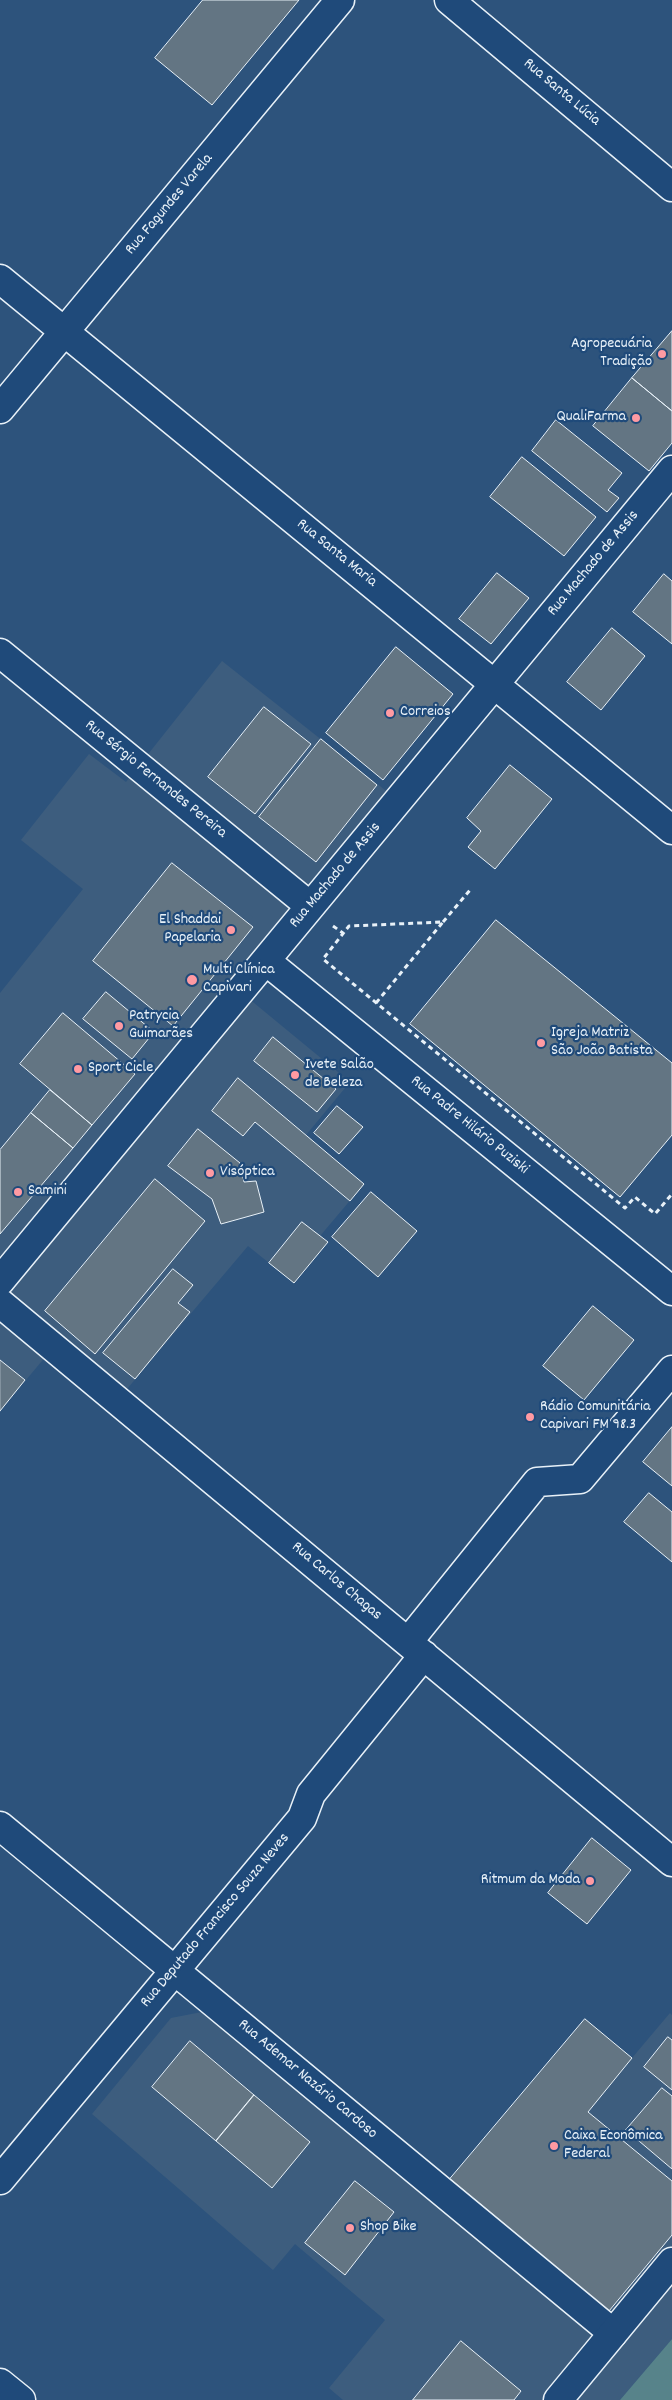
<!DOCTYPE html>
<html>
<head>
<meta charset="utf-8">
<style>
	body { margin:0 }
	canvas { display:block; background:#2d537c }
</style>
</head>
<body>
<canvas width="672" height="2400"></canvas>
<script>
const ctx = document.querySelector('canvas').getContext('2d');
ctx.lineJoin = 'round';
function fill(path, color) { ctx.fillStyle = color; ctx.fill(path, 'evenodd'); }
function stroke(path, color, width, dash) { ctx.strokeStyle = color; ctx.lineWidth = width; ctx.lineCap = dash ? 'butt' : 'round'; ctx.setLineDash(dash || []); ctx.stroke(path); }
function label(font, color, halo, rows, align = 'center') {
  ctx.font = font + ' Dekko,sans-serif'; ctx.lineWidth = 4.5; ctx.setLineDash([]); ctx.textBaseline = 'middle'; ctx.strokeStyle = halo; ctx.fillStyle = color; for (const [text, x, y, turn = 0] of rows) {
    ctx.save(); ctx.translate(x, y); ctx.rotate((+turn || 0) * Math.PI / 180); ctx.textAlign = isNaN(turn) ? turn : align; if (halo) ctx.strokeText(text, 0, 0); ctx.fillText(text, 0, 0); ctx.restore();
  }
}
fill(new Path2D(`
	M222,661L390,794L231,984L350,1082L306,1135L364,1184L320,1236L328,1242L294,1283L248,1246L127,1389L62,1337L0,1411V993L83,889L21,840L89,754L126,782Z
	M202,2012L431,2202L585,2019L632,2058L670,2013L672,2015V2339L620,2400H343L329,2388L385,2320L295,2244L273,2270L92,2114L171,2018Z`), '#3d5d7e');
fill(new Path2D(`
	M672,2339V2400H620Z`), '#57838a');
const building = new Path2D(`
	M203,0H299L212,105L155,58Z
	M672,331V411L632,378Z
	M632,378L672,411V443L649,471L593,426Z
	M556,420L622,473L608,490L619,498L607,512L532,451Z
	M522,457L596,517L564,556L490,497Z
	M497,573L529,598L491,644L459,619Z
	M664,574L672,581V644L633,612Z
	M612,628L645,656L601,710L567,682Z
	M396,647L453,694L383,780L326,733Z
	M264,707L311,744L255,814L208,777Z
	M321,739L377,785L316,862L259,817Z
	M510,765L552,799L495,869L468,847L481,831L467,818Z
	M172,863L253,927L173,1026L93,961Z
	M496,920L672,1063V1135L620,1197L410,1024Z
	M106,992L154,1032L132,1059L83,1019Z
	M63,1013L135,1074L92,1125L20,1064Z
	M273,1037L336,1089L317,1112L254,1061Z
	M238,1078L364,1184L350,1201L255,1122L243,1136L212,1111Z
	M50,1090L92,1125L73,1148L31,1113Z
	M337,1106L363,1127L339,1154L314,1133Z
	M31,1113L73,1148L0,1234V1150Z
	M198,1129L240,1163L244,1182L256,1181L264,1212L221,1224L212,1199L168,1166Z
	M155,1179L205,1221L95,1354L45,1311Z
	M371,1192L417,1231L378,1277L332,1237Z
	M302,1222L328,1242L294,1283L269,1263Z
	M173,1269L193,1285L178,1303L190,1312L135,1379L103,1353Z
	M593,1306L634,1340L584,1400L543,1366Z
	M0,1360L25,1380L0,1411Z
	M672,1427V1486L643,1462Z
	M649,1493L672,1512V1562L624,1522Z
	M592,1838L631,1870L587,1924L548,1893Z
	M585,2019L632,2058L588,2112L672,2181V2235L609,2311L450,2179Z
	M668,2037L672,2040V2090L644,2067Z
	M190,2041L254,2095L216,2141L152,2087Z
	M662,2088L672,2096V2169L626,2130Z
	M254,2095L310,2142L272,2188L216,2141Z
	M355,2181L394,2212L345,2275L305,2243Z
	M461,2341L521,2391L514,2400H413Z`);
fill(building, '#637583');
stroke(building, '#e8f1f8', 1);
const minor = new Path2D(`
	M449,0L672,187
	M0,279L672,830
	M0,409L340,0
	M0,653L310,906
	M266,961L672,1291
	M0,1281L672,470
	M0,1303L672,1862
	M408,1642L537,1482L580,1479L672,1370
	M0,1826L613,2333
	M0,2180L302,1818L311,1794L424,1655
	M0,2383L21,2400`);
const tertiary = new Path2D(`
	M558,2400L672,2262`);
stroke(minor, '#e8f1f8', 31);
stroke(tertiary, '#e8f1f8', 31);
stroke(new Path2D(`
	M443,922L470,890
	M333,926L343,933
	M376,1003L443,922L349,926L323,959L625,1208L635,1197L655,1214L672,1194`), '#e8f1f8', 3, [5, 4]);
stroke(minor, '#1f4a7a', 28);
stroke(tertiary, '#1f4a7a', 28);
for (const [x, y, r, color] of [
	[662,354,5,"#ff9aa2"],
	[636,418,5,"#ff9aa2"],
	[390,713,5,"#ff9aa2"],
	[231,930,5,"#ff9aa2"],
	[192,980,6,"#ff9aa2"],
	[119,1026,5,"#ff9aa2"],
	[541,1043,5,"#ff9aa2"],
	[78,1069,5,"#ff9aa2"],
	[295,1075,5,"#ff9aa2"],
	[210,1173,5,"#ff9aa2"],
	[18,1192,5,"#ff9aa2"],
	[530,1417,5,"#ff9aa2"],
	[590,1881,5,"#ff9aa2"],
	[554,2146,5,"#ff9aa2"],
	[350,2228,5,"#ff9aa2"]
]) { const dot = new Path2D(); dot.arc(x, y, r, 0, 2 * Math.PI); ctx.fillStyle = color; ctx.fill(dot); stroke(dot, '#1f4a7a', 2); }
label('16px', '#e8f1f8', '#1f4a7a', [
	["Rua Santa Lúcia",561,93,40],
	["Rua Fagundes Varela",170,205,-50],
	["Rua Santa Maria",336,554,39],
	["Rua Machado de Assis",594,564,-50],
	["Rua Sérgio Fernandes Pereira",155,780,39],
	["Rua Machado de Assis",336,876,-50],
	["Rua Padre Hilário Puziski",469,1126,39],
	["Rua Carlos Chagas",336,1582,40],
	["Rua Deputado Francisco Souza Neves",216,1921,-50],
	["Rua Ademar Nazário Cardoso",307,2080,40]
]);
label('16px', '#e8f1f8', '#1f4a7a', [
	["Agropecuária",652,345,"right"],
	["Tradição",652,363,"right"],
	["QualiFarma",626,418,"right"],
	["Correios",400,713],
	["El Shaddai",221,921,"right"],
	["Papelaria",221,939,"right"],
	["Multi Clínica",203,971],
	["Capivari",203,989],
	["Patrycia",129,1017],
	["Guimarães",129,1035],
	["Igreja Matriz",551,1034],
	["São João Batista",551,1052],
	["Ivete Salão",305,1066],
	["de Beleza",305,1084],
	["Sport Cicle",88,1069],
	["Visóptica",220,1173],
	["Samini",28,1192],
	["Rádio Comunitária",540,1408],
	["Capivari FM 98.3",540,1426],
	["Ritmum da Moda",580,1881,"right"],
	["Caixa Econômica",564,2137],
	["Federal",564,2155],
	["Shop Bike",360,2228]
], 'left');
</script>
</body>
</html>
